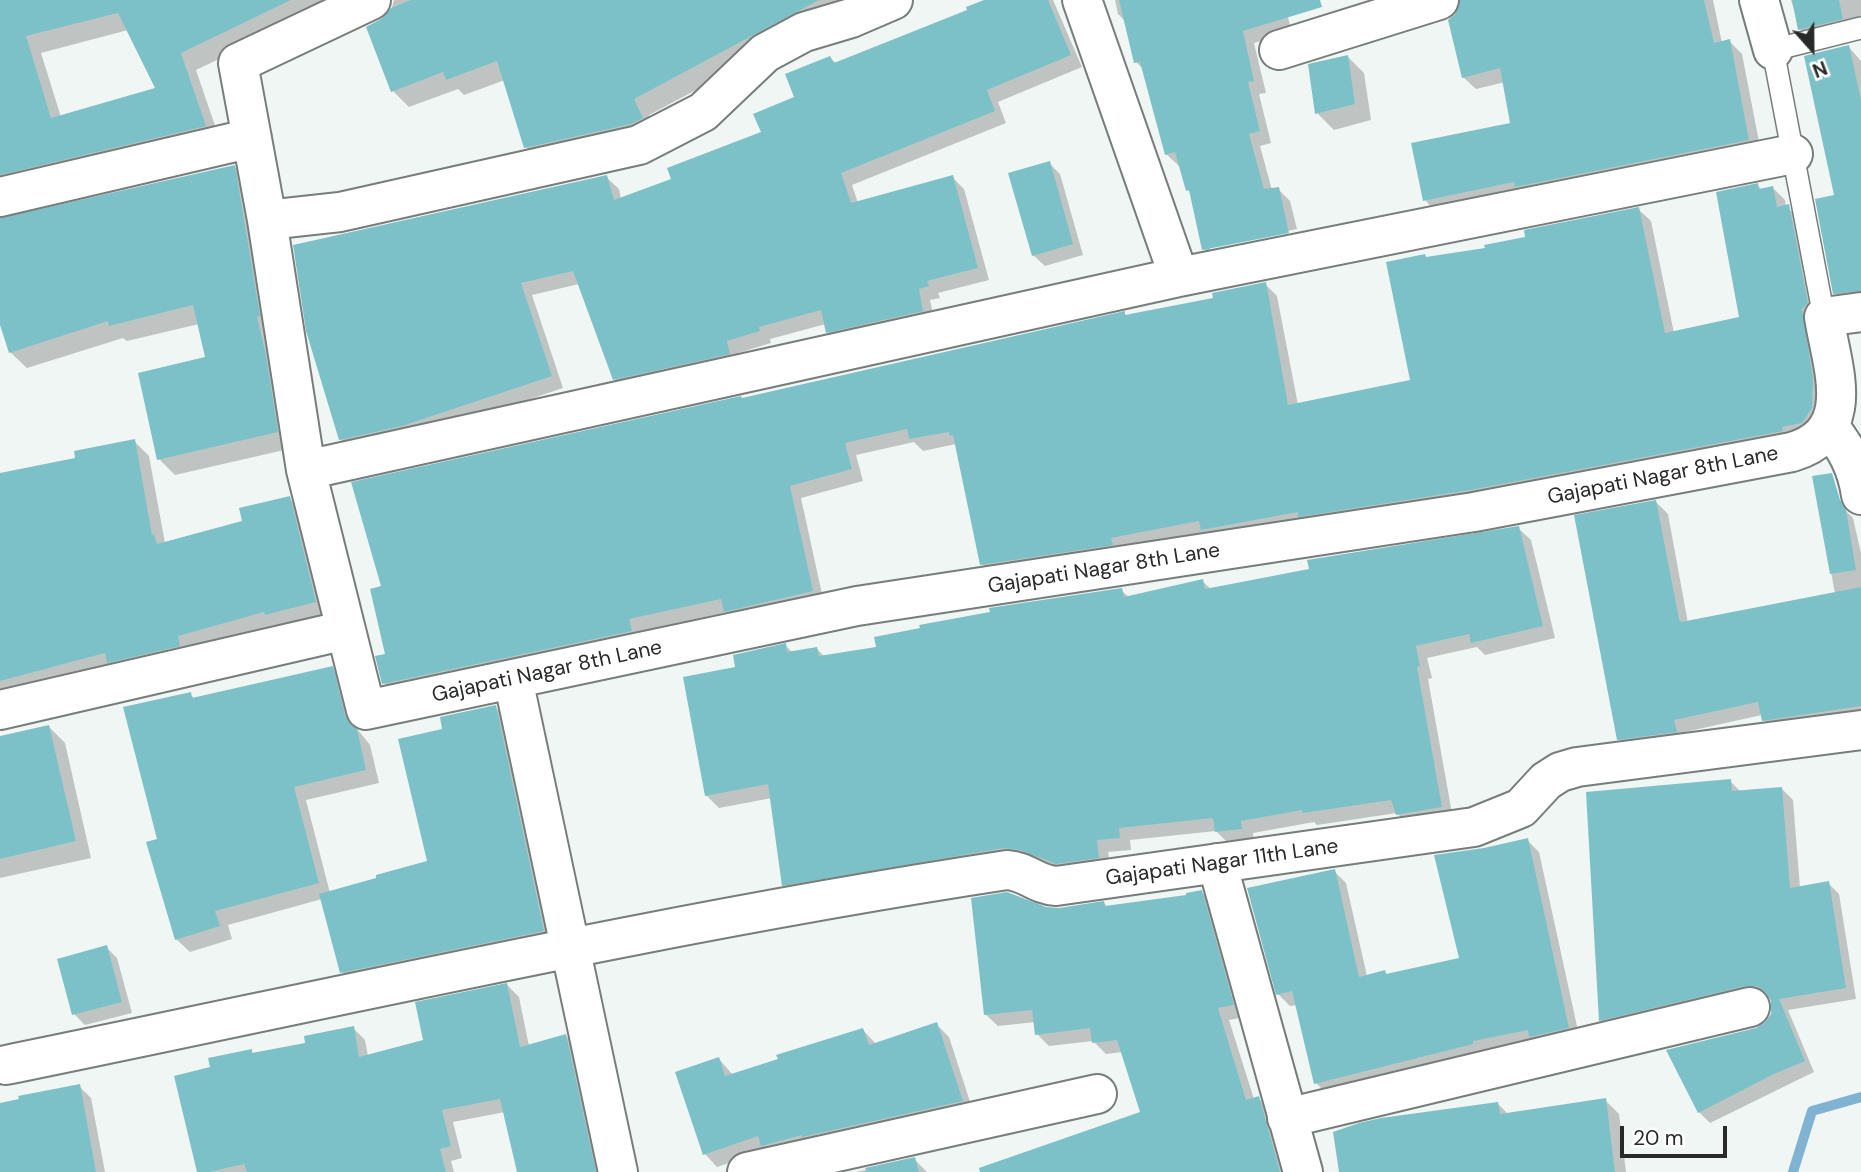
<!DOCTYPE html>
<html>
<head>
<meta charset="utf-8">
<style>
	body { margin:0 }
	#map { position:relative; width:1861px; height:1172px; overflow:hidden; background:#eff6f3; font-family:"DM Sans",sans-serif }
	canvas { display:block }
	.north { position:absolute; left:1777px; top:14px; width:70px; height:70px; -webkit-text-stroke:5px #fff; paint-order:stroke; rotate:159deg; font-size:19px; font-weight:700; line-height:28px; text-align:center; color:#272a29 }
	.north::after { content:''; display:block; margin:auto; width:24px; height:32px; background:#272a29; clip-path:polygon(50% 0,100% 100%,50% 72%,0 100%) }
	.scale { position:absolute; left:1620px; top:1126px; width:107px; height:32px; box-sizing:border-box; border:4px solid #272a29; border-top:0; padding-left:9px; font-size:21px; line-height:24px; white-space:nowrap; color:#272a29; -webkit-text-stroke:5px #fff; paint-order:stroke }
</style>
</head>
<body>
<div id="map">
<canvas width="1861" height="1172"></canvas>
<div class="north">N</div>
<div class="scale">20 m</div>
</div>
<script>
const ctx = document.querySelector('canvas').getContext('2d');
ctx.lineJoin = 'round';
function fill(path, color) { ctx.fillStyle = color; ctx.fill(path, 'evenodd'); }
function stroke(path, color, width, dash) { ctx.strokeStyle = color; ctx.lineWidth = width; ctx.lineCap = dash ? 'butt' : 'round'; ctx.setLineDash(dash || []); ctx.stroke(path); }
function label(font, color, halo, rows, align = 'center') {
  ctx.font = font + ' "DM Sans",sans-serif'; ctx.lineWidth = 5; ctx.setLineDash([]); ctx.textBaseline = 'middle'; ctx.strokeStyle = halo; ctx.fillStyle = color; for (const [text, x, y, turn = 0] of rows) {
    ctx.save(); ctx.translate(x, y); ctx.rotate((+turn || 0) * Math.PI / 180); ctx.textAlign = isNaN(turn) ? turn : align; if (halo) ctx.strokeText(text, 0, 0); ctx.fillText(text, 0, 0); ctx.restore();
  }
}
fill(new Path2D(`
	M0,0H343L196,70L221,143L0,199ZM128,30L157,89L61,117L41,53Z
	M394,0H858L803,33L649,115L658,135L543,164L526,147L505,80L464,95L458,89L409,107L393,91L390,14Z
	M988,0H1053L1082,67L998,102L1006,123L852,185L858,203L952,177L964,189L989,280L938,293L940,298L930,300L935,323L840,344L828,332L826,324L770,339L771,343L738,353L741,366L627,391L615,379L579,284L532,295L563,388L414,438L352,452L340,439L606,177L619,189L621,199L673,180L763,133L830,58L837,64L969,11Z
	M1115,0H1283L1292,32L1254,43L1266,93L1259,94L1271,143L1260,146L1272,190L1278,189L1290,201L1297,229L1210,247V250L1298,233L1300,245L1216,262L1204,249L1191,194L1188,190L1181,166H1179L1166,154L1145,71L1136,62L1126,22L1118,14Z
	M1462,0H1713L1722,43L1729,41L1742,54L1761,152L1437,213L1425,200L1512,124L1505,82L1476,89L1463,77L1457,15Z
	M1791,0H1861V21L1810,39L1800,29Z
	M1848,46L1861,61V303L1847,305L1835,293L1836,197Z
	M1348,57L1364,73L1371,120L1334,130L1317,113Z
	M1049,163L1060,174L1083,255L1045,266L1033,255Z
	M234,166L250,183L293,448L175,475L159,459L207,359L199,324L127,341L123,338L27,368L10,352L0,319V220Z
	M1757,185L1762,190L1773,188L1785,200L1786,207L1801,219L1826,408L1814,435L994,577L982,564L956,444L923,451L914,442L856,455L863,481L801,498L824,603L738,623L727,612L641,631L643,643L396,696L384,683L387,655L384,588L742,400L1124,313L1127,316L1215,300L1265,284L1277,296L1298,405L1412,382L1427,259L1487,250L1638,209L1651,221L1674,333L1741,318Z
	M134,441L149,456L165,543L244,522L289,498L304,513L330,617L0,694V474L77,460Z
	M1656,502L1668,514L1688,623L1835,594L1820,510L1841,506L1853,518L1861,553V719L1776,732L1764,720L1762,715L1685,732L1688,744L1630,751L1618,739Z
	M1518,528L1531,540L1555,638L1485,655L1477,647L1427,658L1432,678L1428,679L1453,819L1410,827L1397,813L1317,825L1314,822L1253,833L1254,841L1229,844L1216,831L1130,840L1131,850L1108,852L1111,870L796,897L784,885L772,798L719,808L706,795L737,668L785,645L793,653L817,649L825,657L878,649L1121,590L1129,597L1202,581L1212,590Z
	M332,668L345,682L358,730L370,745L379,783L306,800L330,893L429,862L445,730L495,707L509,721L557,945L356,986L342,972L322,899L228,925L232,939L190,952L176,939L159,840L190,694L195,699Z
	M49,727L65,743L91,858L0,878V738Z
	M1730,781L1741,792L1782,789L1793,800L1800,888L1828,883L1839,894L1856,999L1788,1010L1814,1072L1710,1123L1699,1112L1756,1030L1766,1025L1772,1014L1773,1002L1770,997L1757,996L1611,1031L1601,1020Z
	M1527,840L1539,852L1580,1040L1328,1095L1316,1083L1297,1005L1290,1006L1278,994L1334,871L1346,883L1367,976L1385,972L1388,975L1462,960L1485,849Z
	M1201,891L1213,904L1245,1017L1229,1020L1254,1099L1258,1098L1271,1110L1288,1172H1025L1142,1113L1123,1052L1106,1054L1093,1041L1049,1046L1037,1034L1036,1022L998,1026L985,1014L1046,908L1059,909L1104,903L1108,908L1188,896Z
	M106,947L117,958L132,1013L85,1025L74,1014Z
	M507,985L519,997L529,1046L566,1036L578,1048L604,1172H519L505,1112L453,1122L462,1158L451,1161L454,1172H198L212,1068L251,1051L254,1054L307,1044L353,1028L365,1040L368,1056L425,1041Z
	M936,1024L949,1037L974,1114L767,1150L717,1167L705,1154L719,1059L733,1075L863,1030L876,1044Z
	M79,1086L91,1098L105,1172H0V1104Z
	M1605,1100L1619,1114L1626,1172H1341L1497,1103L1508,1114Z
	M914,1159L927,1172H856Z`), '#0003');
stroke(new Path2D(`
	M1793,1172L1812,1111L1861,1097`), '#80b2d2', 10);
fill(new Path2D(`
	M0,0H291L181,53L206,126L0,175ZM118,13L155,88L51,118L26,36Z
	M411,0H819L634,99L643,118L631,124L524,148L497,61L446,80L443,72L391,92L366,27L381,19L391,8Z
	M984,0H1048L1071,55L987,90L995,111L841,173L851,203L953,175L978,268L927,281L929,286L919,289L923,311L826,333L821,310L759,327L760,331L727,341L730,354L613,380L573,271L521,283L552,376L402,426L339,440L306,331L293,245L607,175L614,200L671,179L667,168L761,132L753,114L794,97L785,74L830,56L834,63L967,10L966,7Z
	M1119,0H1320L1322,7L1243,31L1254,81L1248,82L1260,131L1249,134L1264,189L1279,187L1289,233L1202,250L1189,190L1186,191L1175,152L1165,155L1140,62L1134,63Z
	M1460,0H1704L1714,43L1730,39L1749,140L1515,187L1514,182L1423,201L1411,143L1510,123L1500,68L1462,78L1448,20L1455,14Z
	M1792,0H1839L1843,19L1798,30Z
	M1849,45L1861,100V291L1833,294L1815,199L1834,195L1804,56Z
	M1348,55L1355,104L1315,114L1308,64Z
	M1050,161L1073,244L1032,256L1008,173Z
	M235,165L260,316L257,317L266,355L278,432L157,460L138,373L205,357L193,305L109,326L108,321L9,353L0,325V218Z
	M1758,183L1759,189L1773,186L1777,207L1789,204L1808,303L1802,309L1813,379L1812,408L1802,423L1782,427L1783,431L1470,490L1298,517V512L1201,530L1199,521L1111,538L1113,545L980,565L953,435L950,436L949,432L909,439L907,429L845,443L852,469L790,486L813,591L724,612L721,599L629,619L632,631L382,684L375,656L385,654L370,589L381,586L351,482L741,396L742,398L1125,311V315L1213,298L1212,293L1266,282L1288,405L1410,380L1386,262L1425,254L1426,257L1485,248L1484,245L1525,237L1524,230L1639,207L1665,333L1739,317L1716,192Z
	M135,439L152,535L154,534L157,544L242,521L239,508L290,496L316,602L265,615L264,612L178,636L180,646L107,663L105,653L0,681V473L75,458L74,451Z
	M1832,473L1840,500L1846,510L1856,570L1830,574L1812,476Z
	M1656,500L1679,619L1681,622L1861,587V706L1762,721L1758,702L1674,720L1677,732L1617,740L1574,515Z
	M1519,526L1543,626L1471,643L1469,634L1416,646L1420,666L1417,667L1442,807L1396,815L1391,800L1303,813L1302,810L1241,821L1242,829L1215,832L1213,818L1119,828L1120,838L1097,840L1099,858L1056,864L1020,850L1004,848L782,886L768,784L705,796L683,677L735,667L733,655L786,643L787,652L817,647L819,656L876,647L874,637L920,628L919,625L990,612L989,608L1122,588L1124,597L1203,579L1205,589L1309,569L1307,560Z
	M333,666L345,715L350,724L357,729L366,770L294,787L319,883L215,911L220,926L175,940L146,842L157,839L123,707L191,692L192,698Z
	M496,705L544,931L340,973L319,894L376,878V875L427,861L398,739L442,729L440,717Z
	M49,725L76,841L0,859V736Z
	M1731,779L1732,791L1782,787L1790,888L1829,881L1846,988L1779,999L1805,1061L1772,1075L1698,1113L1666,1050L1756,1028L1765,1022L1771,1014V1001L1765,992L1757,986H1745L1599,1021L1586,792Z
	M1528,838L1569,1028L1529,1037L1528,1030L1473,1041V1044L1314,1084L1292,991L1276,995L1247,888L1335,869L1359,977L1385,970L1386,974L1459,958L1434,855L1484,848Z
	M1202,890L1234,1005L1218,1008L1246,1100L1259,1096L1280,1172H980L979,1168L1140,1112L1117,1040L1092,1043L1090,1028L1035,1035L1032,1010L984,1015L971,898L1007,892L1046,907L1059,908L1104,901L1105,906L1186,895V893Z
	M107,945L122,1002L72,1015L57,959Z
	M507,983L520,1047L566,1034L596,1172H517L500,1099L442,1110L451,1146L440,1149L446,1172H247L244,1164L209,1172H197L174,1076L210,1067L208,1058L252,1049V1053L305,1043L304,1036L354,1026L359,1057L423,1040L415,1002Z
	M937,1022L963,1101L802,1137V1135L761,1146L758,1136L703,1155L675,1072L719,1057L725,1076L778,1059L776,1055L863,1028L869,1045Z
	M80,1084L96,1172H0V1103L19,1099L18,1096Z
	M1606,1098L1615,1172H1339L1333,1132L1359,1123L1381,1118L1498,1102L1500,1114Z
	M915,1157L919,1172H867L865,1168Z`), '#7cc1c8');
const lane = new Path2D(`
	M1824,317L1773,50L1861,28`);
const street = new Path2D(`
	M371,0L238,63L267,220L306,470L366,710L857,606L1474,512L1792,452C1859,432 1832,368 1824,317L1861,312
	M1082,0L1179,277
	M1759,0L1773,50
	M1279,50L1439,0
	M0,197L252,138
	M267,220L340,212L639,145L703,112L765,53L804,32L851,18L893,0
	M1829,426C1846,448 1857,467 1861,495
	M306,470L1179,277L1793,154
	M513,679L618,1172
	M0,710L346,630
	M1217,863L1303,1172
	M6,1065C339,997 671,921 1007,870C1026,871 1037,885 1056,886L1474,827L1521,808L1546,781L1560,772L1577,767L1861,730
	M1287,1118L1750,1007
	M747,1172L1097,1094`);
stroke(lane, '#767d7a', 24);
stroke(street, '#767d7a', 42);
stroke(lane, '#fff', 21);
stroke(street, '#fff', 38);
label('21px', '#272a29', '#fff', [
	["Gajapati Nagar 8th Lane",1663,476,-11],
	["Gajapati Nagar 8th Lane",1104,569,-9],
	["Gajapati Nagar 8th Lane",547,672,-12],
	["Gajapati Nagar 11th Lane",1222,863,-8]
]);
</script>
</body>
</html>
